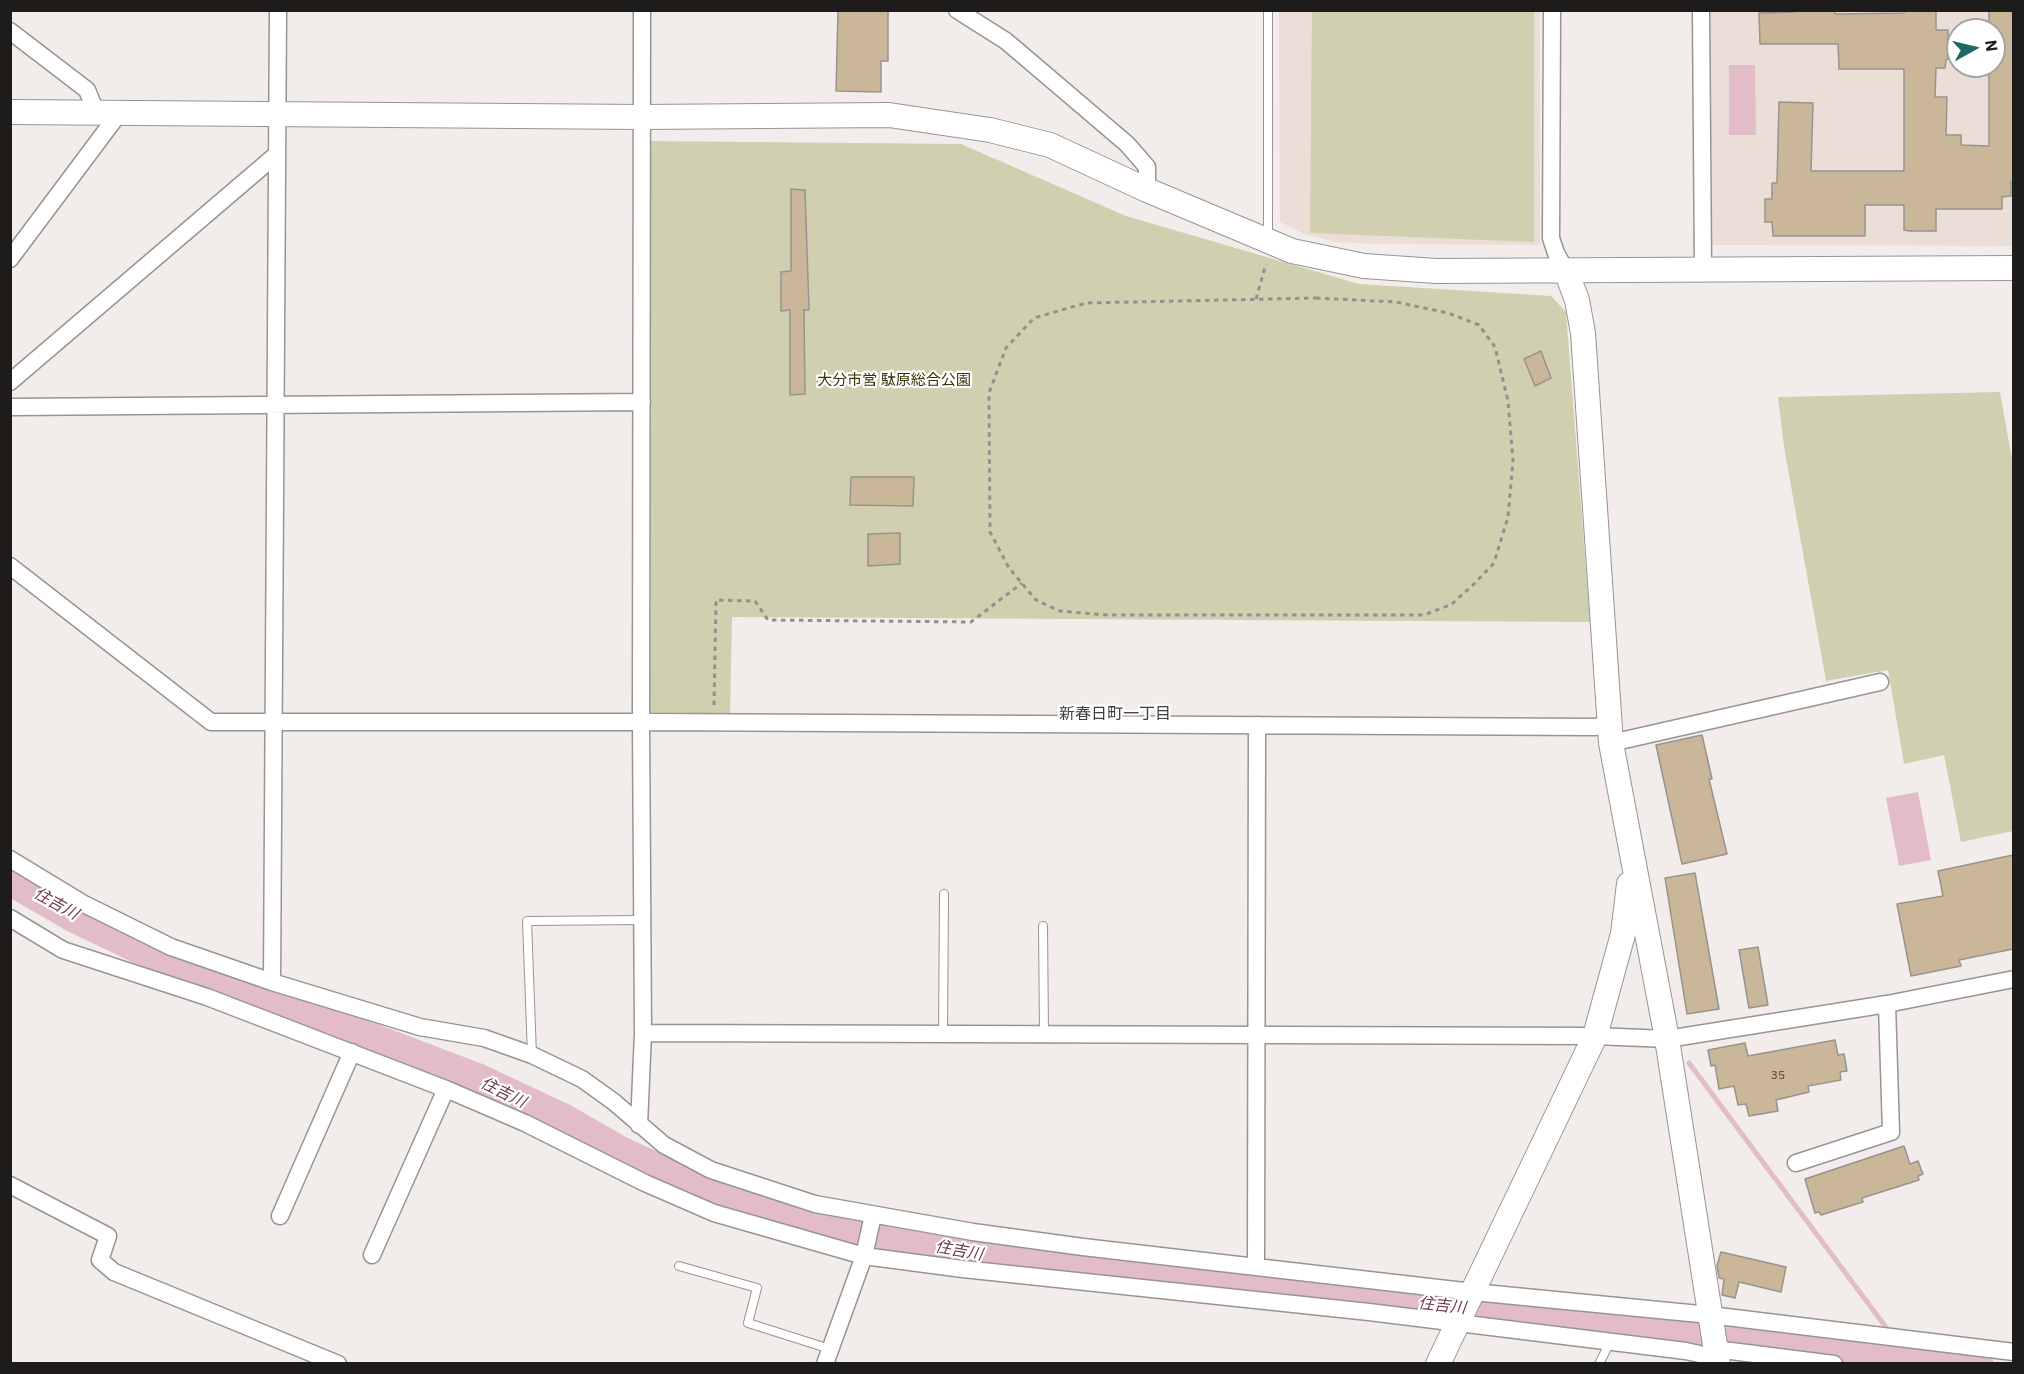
<!DOCTYPE html>
<html>
<head>
<meta charset="utf-8">
<style>
	body { margin:0 }
	#map { position:relative; width:2024px; height:1374px; overflow:hidden; background:#f2edea; font-family:"IBM Plex Sans",sans-serif }
	canvas { display:block }
	.frame { position:absolute; inset:0; border:12px solid #1e1c1b; pointer-events:none }
	.north { position:absolute; left:1946px; top:18px; width:60px; height:60px; box-sizing:border-box; background:#fff; border:2px solid #a5a4a4; border-radius:50%; rotate:82deg; font-size:16px; font-weight:700; line-height:24px; text-align:center; color:#1e1c1b }
	.north::after { content:''; display:block; margin:auto; width:21px; height:27px; background:#1f6a66; clip-path:polygon(50% 0,100% 100%,50% 72%,0 100%) }
</style>
</head>
<body>
<div id="map">
<canvas width="2024" height="1374"></canvas>
<div class="frame"></div>
<div class="north">N</div>
</div>
<script>
const ctx = document.querySelector('canvas').getContext('2d');
ctx.lineJoin = 'round';
function fill(path, color) { ctx.fillStyle = color; ctx.fill(path, 'evenodd'); }
function stroke(path, color, width, dash) { ctx.strokeStyle = color; ctx.lineWidth = width; ctx.lineCap = dash ? 'butt' : 'round'; ctx.setLineDash(dash || []); ctx.stroke(path); }
function label(font, color, halo, rows, align = 'center') {
  ctx.font = font + ' "IBM Plex Sans","Noto Sans JP",sans-serif'; ctx.lineWidth = 4.5; ctx.setLineDash([]); ctx.textBaseline = 'middle'; ctx.strokeStyle = halo; ctx.fillStyle = color; for (const [text, x, y, turn = 0] of rows) {
    ctx.save(); ctx.translate(x, y); ctx.rotate((+turn || 0) * Math.PI / 180); ctx.textAlign = isNaN(turn) ? turn : align; if (halo) ctx.strokeText(text, 0, 0); ctx.fillText(text, 0, 0); ctx.restore();
  }
}
fill(new Path2D(`
	M1279,11H1540V245L1379,244L1335,242L1304,234L1280,222Z
	M1710,11H2013V246L1712,245ZM1958,30H1994V66H1958Z`), '#eaded7');
fill(new Path2D(`
	M1312,11H1534V242L1310,233Z
	M647,141L961,144L1126,216L1359,284L1551,296L1566,312L1590,622L732,617L730,720L644,718Z
	M2000,392L2014,471L2013,831L1961,842L1944,755L1904,764L1888,670L1826,681L1784,447L1778,397Z`), '#d0cfaf');
fill(new Path2D(`
	M1729,65H1755L1756,135H1729Z
	M1918,792L1931,860L1899,866L1886,798Z`), '#e2bcc9');
stroke(new Path2D(`
	M1689,1063L1888,1330
	M1904,1350L1909,1357`), '#e2bcc9', 5);
stroke(new Path2D(`
	M10,879L76,917L180,967L478,1080L565,1121L621,1153L671,1176L723,1196L777,1214L858,1234L992,1257L1977,1364`), '#e2bcc9', 33);
const building = new Path2D(`
	M838,10H888V61H881V92L836,91Z
	M1794,10H1835V14L1904,13V10H1936V30H1948V59L1946,60L1945,68H1936L1935,97H1947L1946,135H1961V145L1989,146V66H1994V30H1989V10H2013V182H2011V196L2002,197V209H1936V231H1909L1904,230V205H1865V236H1773L1772,222H1765V199H1772V183H1777L1779,102L1813,103L1811,171H1904V69H1839L1838,44H1760L1759,13L1794,12Z
	M791,189L805,190L809,310H804L805,394L790,395V310L781,311V272L791,271Z
	M1541,351L1551,378L1535,386L1524,359Z
	M851,477H914L913,506L850,505Z
	M900,533V564L868,566V534Z
	M1702,735L1712,779H1709L1727,854L1682,864L1656,745Z
	M2013,855V949L1959,960L1961,966L1911,976L1897,904L1943,896L1938,871Z
	M1695,873L1719,1009L1687,1014L1665,878Z
	M1758,947L1768,1005L1749,1008L1739,950Z
	M1835,1040L1838,1055L1844,1054L1847,1071L1840,1072L1841,1080L1808,1086L1809,1092L1776,1100L1778,1111L1749,1116L1746,1104L1738,1105L1734,1086L1719,1089L1715,1065L1711,1066L1708,1050L1745,1043L1748,1056Z
	M1904,1146L1910,1164L1918,1161L1923,1174L1918,1176L1919,1180L1862,1198L1863,1202L1821,1215L1819,1212L1815,1213L1805,1179Z
	M1721,1252L1786,1267L1781,1292L1739,1282L1735,1298L1722,1295L1724,1279L1719,1278L1717,1266Z`);
fill(building, '#cab698');
stroke(building, '#979490', 1.5);
const lane = new Path2D(`
	M1268,238V10
	M1043,926L1044,1034
	M943,1034L944,894
	M532,1055L527,921L642,920
	M679,1266L757,1288L748,1323L830,1349
	M1599,1364L1610,1342`);
const street = new Path2D(`
	M957,10L1006,41L1127,144L1147,167V190
	M1552,10L1551,238L1556,253L1566,271
	M1701,10L1703,269
	M10,31L87,90L96,112
	M10,259L120,112
	M10,382L277,154
	M10,407L642,402
	M10,566L211,722H649L1595,727L1609,724
	M1611,743L1880,682
	M10,859L84,904L171,947L272,982L420,1027L484,1038L532,1055L582,1079L614,1102L664,1145L711,1170L815,1204L973,1232L1083,1247L1473,1292L1710,1315L2014,1352
	M10,918L63,950L207,997L446,1089L525,1123L645,1183L714,1213L864,1256L963,1269L1369,1312L1686,1351L1717,1358
	M272,982L278,10
	M643,1033L1595,1036L1667,1039L1887,1004L2014,979
	M639,1125L643,1033L641,722L642,10
	M1796,1163L1891,1132L1887,1004
	M10,1185L108,1236L100,1260L114,1272L338,1364
	M280,1216L352,1052
	M372,1255L446,1089
	M1256,1266L1257,725
	M1715,1349L1834,1364
	M825,1364L864,1256L873,1215`);
const secondary = new Path2D(`
	M10,112L642,117L889,115L990,130L1050,145L1147,190L1292,251L1364,266L1436,271L2014,268
	M1566,271L1577,300L1583,333L1611,743L1667,1039L1718,1364
	M1438,1364L1595,1036L1623,934L1629,884`);
stroke(lane, '#999492', 10);
stroke(street, '#999492', 19);
stroke(secondary, '#999492', 26);
stroke(new Path2D(`
	M1316,298L1396,302L1448,313L1479,325L1495,347L1508,401L1513,461L1508,517L1494,563L1473,585L1452,604L1424,615H1107L1060,611L1036,600L1009,568L990,532L989,393L1006,348L1034,318L1086,303Z
	M1256,299L1266,264
	M714,705L716,600L755,601L768,620L971,622L1022,583`), '#94908e', 3, [4.5, 4.5]);
stroke(lane, '#fff', 8);
stroke(street, '#fff', 16);
stroke(secondary, '#fff', 24);
label('12px', '#49423a', null, [
	["35",1778,1076]
]);
label('15px', '#373508', '#fff', [
	["大分市営 駄原総合公園",894,381]
]);
label('16px', '#413d3b', '#fff', [
	["新春日町一丁目",1115,714]
]);
label('italic 16px', '#6c394e', '#fff', [
	["住吉川",56,904,29],
	["住吉川",503,1093,26],
	["住吉川",959,1251,10],
	["住吉川",1442,1306,6]
]);
</script>
</body>
</html>
